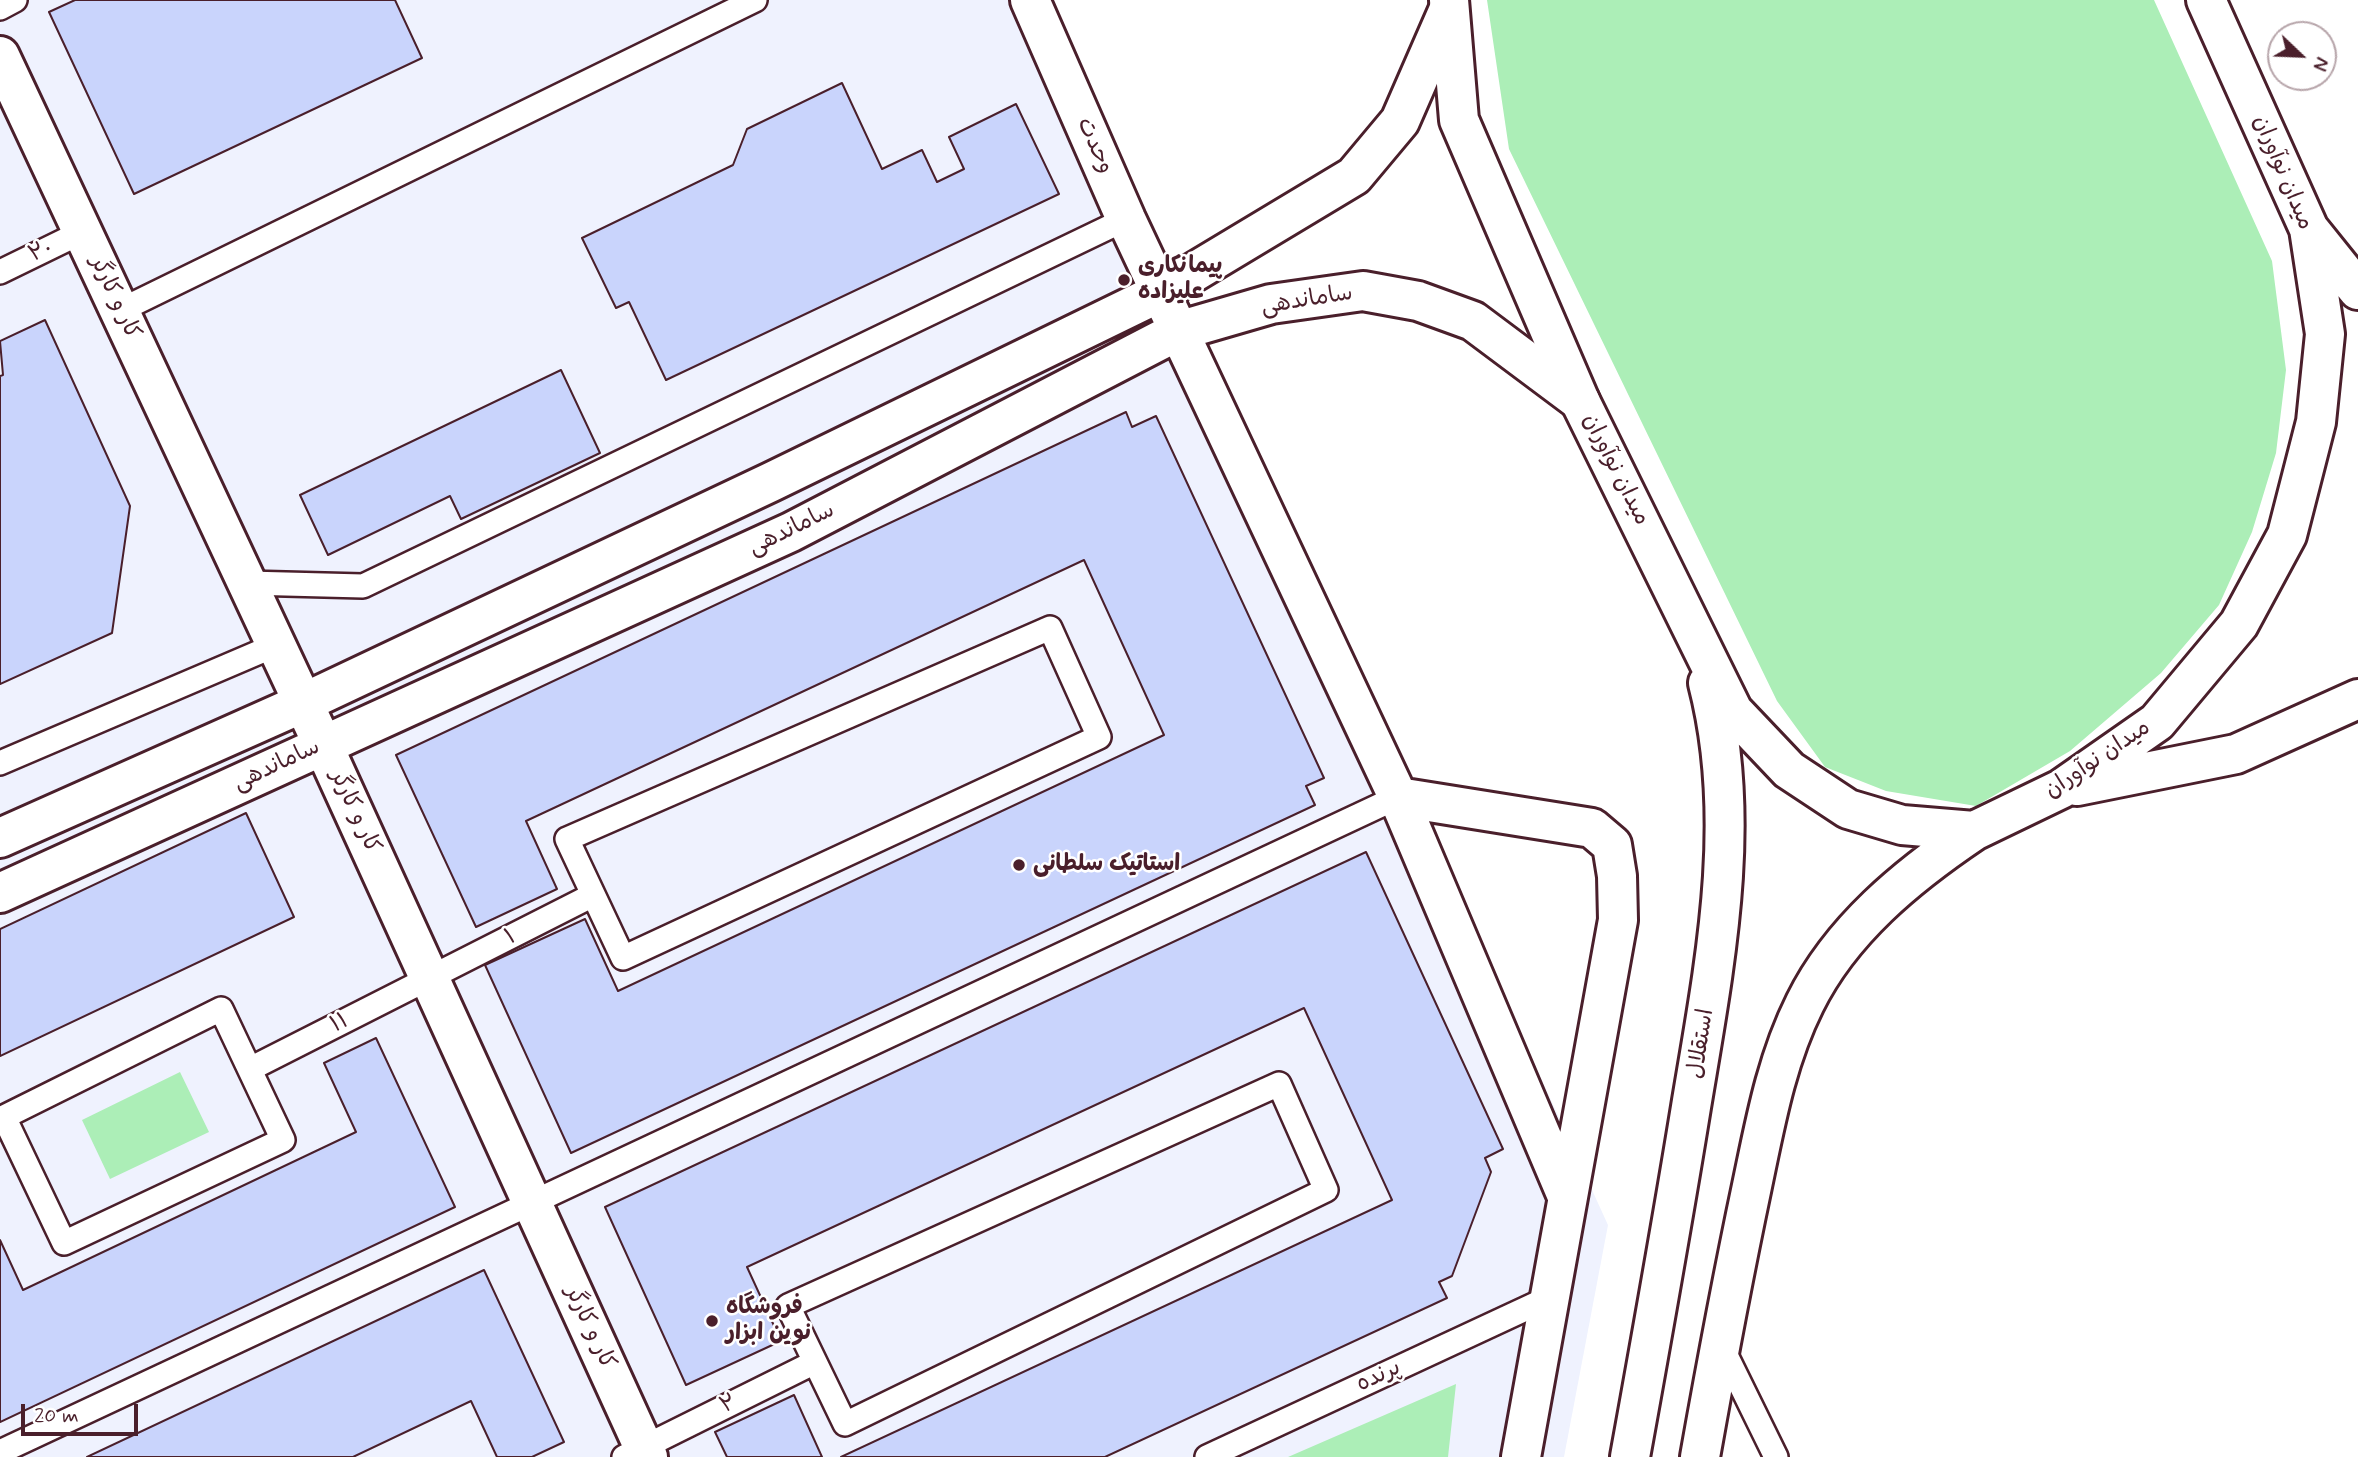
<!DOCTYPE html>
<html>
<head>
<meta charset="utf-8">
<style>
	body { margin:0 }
	#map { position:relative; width:2358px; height:1457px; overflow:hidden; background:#fff; font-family:Mynerve,sans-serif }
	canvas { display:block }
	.north { position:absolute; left:2267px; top:21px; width:70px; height:70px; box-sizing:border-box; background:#fff; border:2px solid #b7a5aa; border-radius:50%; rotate:113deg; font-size:19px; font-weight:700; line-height:28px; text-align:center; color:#4a1f2b }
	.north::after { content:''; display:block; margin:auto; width:24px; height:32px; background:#4a1f2b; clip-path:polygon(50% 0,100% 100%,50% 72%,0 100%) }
	.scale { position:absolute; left:21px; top:1404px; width:117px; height:32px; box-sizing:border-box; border:4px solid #4a1f2b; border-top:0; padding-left:9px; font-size:21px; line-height:24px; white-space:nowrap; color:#4a1f2b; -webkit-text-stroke:5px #fff; paint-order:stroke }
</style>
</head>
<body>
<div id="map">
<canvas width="2358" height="1457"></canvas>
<div class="north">N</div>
<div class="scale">20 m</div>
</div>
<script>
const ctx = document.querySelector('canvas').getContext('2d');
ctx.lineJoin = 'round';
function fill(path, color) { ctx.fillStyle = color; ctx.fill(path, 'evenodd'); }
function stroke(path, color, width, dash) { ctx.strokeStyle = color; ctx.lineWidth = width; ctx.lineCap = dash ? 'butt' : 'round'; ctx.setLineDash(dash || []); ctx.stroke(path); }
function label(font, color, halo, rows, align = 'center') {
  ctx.font = font + ' Mynerve,"Playpen Sans Arabic",sans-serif'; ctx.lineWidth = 5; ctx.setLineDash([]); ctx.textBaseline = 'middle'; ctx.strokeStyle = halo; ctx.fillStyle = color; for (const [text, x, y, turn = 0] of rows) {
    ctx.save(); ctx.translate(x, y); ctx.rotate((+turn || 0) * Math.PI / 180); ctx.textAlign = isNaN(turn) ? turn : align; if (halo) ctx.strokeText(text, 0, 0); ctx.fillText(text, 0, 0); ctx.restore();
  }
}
fill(new Path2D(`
	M0,0H1049L1608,1225L1564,1457H0Z`), '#eff2fe');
fill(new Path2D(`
	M1487,0H2154L2272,261L2286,370L2276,453L2252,532L2219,605L2161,673L2070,751L1976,806L1886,791L1825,767L1777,701L1509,149Z
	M180,1072L209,1132L110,1179L82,1120Z
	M1456,1384L1448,1457H1288Z`), '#aceeb7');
const building = new Path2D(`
	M75,0H395L422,58L134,194L49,12Z
	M842,83L882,169L922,150L937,182L964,169L949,137L1016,104L1059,194L666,380L629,302L616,308L582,238L733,165L747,129Z
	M45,320L130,506L112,633L0,684V376L3,375L0,341Z
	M561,370L600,453L461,519L450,496L328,555L300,495Z
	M1126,412L1132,427L1156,416L1324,778L1306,786L1315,805L571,1153L485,965L585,919L618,991L1164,735L1084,560L526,821L557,889L476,927L396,755Z
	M246,813L294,917L0,1056V929Z
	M1366,852L1503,1149L1485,1158L1491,1172L1452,1276L1439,1282L1447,1298L1105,1457H841L1392,1200L1304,1008L747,1267L781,1341L686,1385L605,1207Z
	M376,1038L455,1207L0,1422V1240L23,1290L356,1132L324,1063Z
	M484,1270L564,1442L532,1457H497L471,1401L353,1457H87Z
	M794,1395L822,1457H727L715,1432Z`);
fill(building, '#c9d4fc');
stroke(building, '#4a1f2b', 2);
const service = new Path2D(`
	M0,8L15,0
	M0,272L82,232
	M119,311L755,0
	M247,583L363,586L1126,219
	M1050,628L1099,737L623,958L567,839Z
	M0,763L276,645
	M221,1009L283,1140L64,1243L4,1117Z
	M250,1069L591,896
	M1279,1084L1326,1190L845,1424L788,1306Z
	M1722,1347L1776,1457
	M0,1452L1398,797
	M624,1457L815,1362
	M1207,1457L1551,1297`);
const tertiary = new Path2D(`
	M1030,0L1126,219L1398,797L1592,828L1612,845L1617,876L1618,920L1521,1457
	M0,56L323,745L648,1457
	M1398,797L1566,1194
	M0,838L303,703L771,482L1161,292L1354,176L1400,121L1448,11
	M0,893L791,532L1178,331L1271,304L1363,291L1418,301L1473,321L1580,401`);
const secondary = new Path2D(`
	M1449,0L1459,120L1580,401L1733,711L1789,770L1848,809L1902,825L1974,831L2061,789L2157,722L2239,624L2287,535L2316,422L2325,334L2309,229L2206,0
	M2309,229L2358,290
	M2077,786L2236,754L2358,699
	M1630,1457C1651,1341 1672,1224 1691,1107C1714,968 1744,822 1708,683
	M1700,1457C1716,1367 1733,1276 1752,1186C1765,1124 1776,1061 1805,1003C1841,930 1907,876 1974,831`);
stroke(service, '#4a1f2b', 28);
stroke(tertiary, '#4a1f2b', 44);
stroke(secondary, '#4a1f2b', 44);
stroke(service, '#fff', 23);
stroke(tertiary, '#fff', 38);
stroke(secondary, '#fff', 38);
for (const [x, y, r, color] of [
	[1124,280,7,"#4a1f2b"],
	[1019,865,7,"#4a1f2b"],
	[712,1321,7,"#4a1f2b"]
]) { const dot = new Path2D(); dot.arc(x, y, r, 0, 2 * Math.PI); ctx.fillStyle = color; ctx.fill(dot); stroke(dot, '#fff', 2.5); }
label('23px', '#4a1f2b', '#fff', [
	["وحدت",1094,146,66],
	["میدان نوآوران",2282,173,67],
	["۲۰",41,252,-26],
	["کار و کارگر",114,298,65],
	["ساماندهی",1307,301,-9],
	["میدان نوآوران",1615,470,63],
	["ساماندهی",792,530,-26],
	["میدان نوآوران",2098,760,-34],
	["ساماندهی",277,766,-25],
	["کار و کارگر",354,812,65],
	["۱",511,938,-28],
	["۱۱",340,1024,-26],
	["استقلال",1702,1044,-81],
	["کار و کارگر",589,1328,65],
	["پرنده",1379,1377,-25],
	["۲",729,1405,-27]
]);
label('bold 23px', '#4a1f2b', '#fff', [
	["پیمانکاری",1138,267],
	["علیزاده",1138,293],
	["استاتیک سلطانی",1033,865],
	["فروشگاه",726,1308],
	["نوین ابزار",726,1334]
], 'left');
</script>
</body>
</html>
